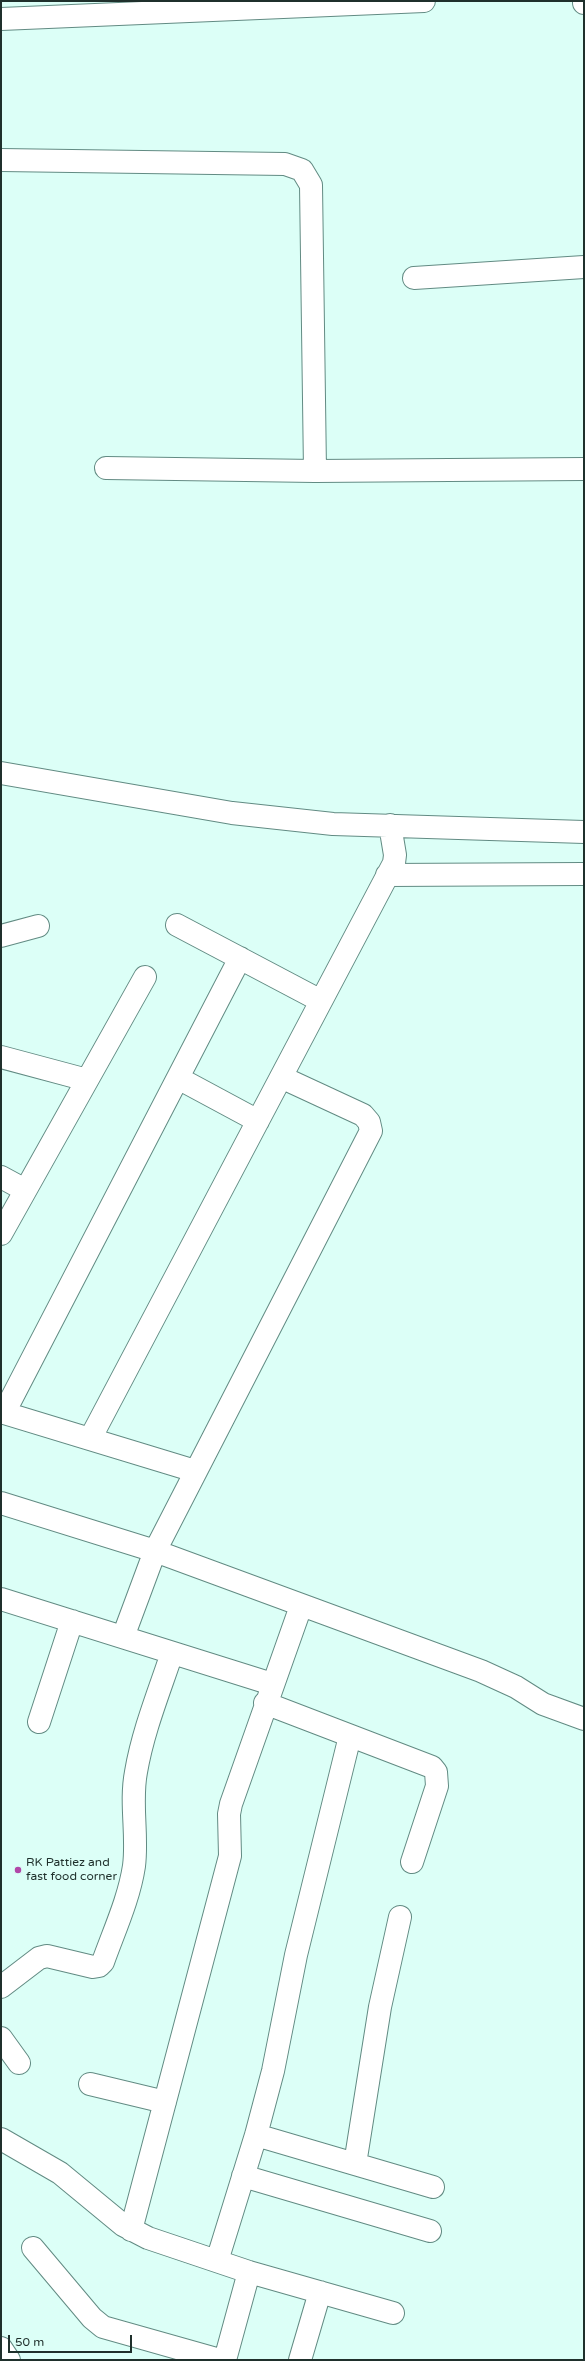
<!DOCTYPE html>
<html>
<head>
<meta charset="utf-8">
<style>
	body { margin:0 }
	#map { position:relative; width:585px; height:2361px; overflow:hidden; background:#dcfff7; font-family:"Varela Round",sans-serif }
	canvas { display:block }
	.frame { position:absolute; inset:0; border:2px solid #1f302c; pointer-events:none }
	.scale { position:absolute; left:8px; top:2335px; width:124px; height:18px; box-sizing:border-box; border:2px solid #1f302c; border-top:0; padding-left:5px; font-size:12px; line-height:14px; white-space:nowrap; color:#1f302c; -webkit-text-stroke:3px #dcfff7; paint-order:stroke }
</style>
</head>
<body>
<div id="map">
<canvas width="585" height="2361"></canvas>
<div class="frame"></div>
<div class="scale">50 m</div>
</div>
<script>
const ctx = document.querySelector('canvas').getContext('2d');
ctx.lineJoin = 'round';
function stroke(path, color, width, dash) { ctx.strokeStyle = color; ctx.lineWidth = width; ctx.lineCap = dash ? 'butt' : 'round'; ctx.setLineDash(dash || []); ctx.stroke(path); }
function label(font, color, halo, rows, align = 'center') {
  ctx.font = font + ' "Varela Round",sans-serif'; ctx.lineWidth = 3; ctx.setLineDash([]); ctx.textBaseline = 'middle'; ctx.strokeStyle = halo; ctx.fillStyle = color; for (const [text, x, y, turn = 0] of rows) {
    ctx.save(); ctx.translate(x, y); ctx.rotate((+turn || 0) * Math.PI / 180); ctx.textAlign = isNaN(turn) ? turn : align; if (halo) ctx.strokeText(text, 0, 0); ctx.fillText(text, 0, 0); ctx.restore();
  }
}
const minor = new Path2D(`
	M584,1V3
	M1,19L424,1
	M1,160L285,164L302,170L311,185L315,471
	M414,278L584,267
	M106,468L315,471L584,469
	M1,773L232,813L333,824L584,832
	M387,875L584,874
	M177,925L321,1001
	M1,936L38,926
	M1,1057L87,1080
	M178,1078L258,1121
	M1,1177L25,1190
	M1,1234L145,977
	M1,1412L195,1471
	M4,1413L240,958
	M90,1439L394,863L395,855L390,825
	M1,1503L155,1551L481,1671L516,1687L543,1704L584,1719
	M1,1599L272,1684
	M123,1637L155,1551L371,1131L369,1122L363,1115L281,1077
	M265,1703L432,1767L436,1772L437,1786L412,1862
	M39,1722L72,1621
	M1,1987L39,1958L47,1956L93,1967L99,1966L103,1962C114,1931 129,1899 134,1866C138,1835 130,1803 136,1772C143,1731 159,1692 172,1653
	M1,2038L19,2063
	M90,2084L165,2102
	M256,2135L433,2187
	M1,2139L60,2173L123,2225L148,2238L249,2272L393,2313
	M355,2164L380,2007L400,1917
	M243,2176L430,2231
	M131,2230L230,1856L229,1814L231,1804L301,1606
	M33,2248L92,2318L103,2327L220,2360
	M217,2261L256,2135L273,2071L296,1955L350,1736
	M225,2360L249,2272
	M300,2360L320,2292`);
const highway = new Path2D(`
	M1,2348L9,2360`);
stroke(minor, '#628b83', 24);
stroke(highway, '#628b83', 24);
stroke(minor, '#fff', 22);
stroke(highway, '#fff', 22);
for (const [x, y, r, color] of [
	[18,1870,4,"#b147a8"]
]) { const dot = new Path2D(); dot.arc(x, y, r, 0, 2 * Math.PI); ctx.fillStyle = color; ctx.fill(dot); stroke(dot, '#dcfff7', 1.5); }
label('12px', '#1f302c', '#dcfff7', [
	["RK Pattiez and",26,1863],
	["fast food corner",26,1877]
], 'left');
</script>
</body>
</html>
